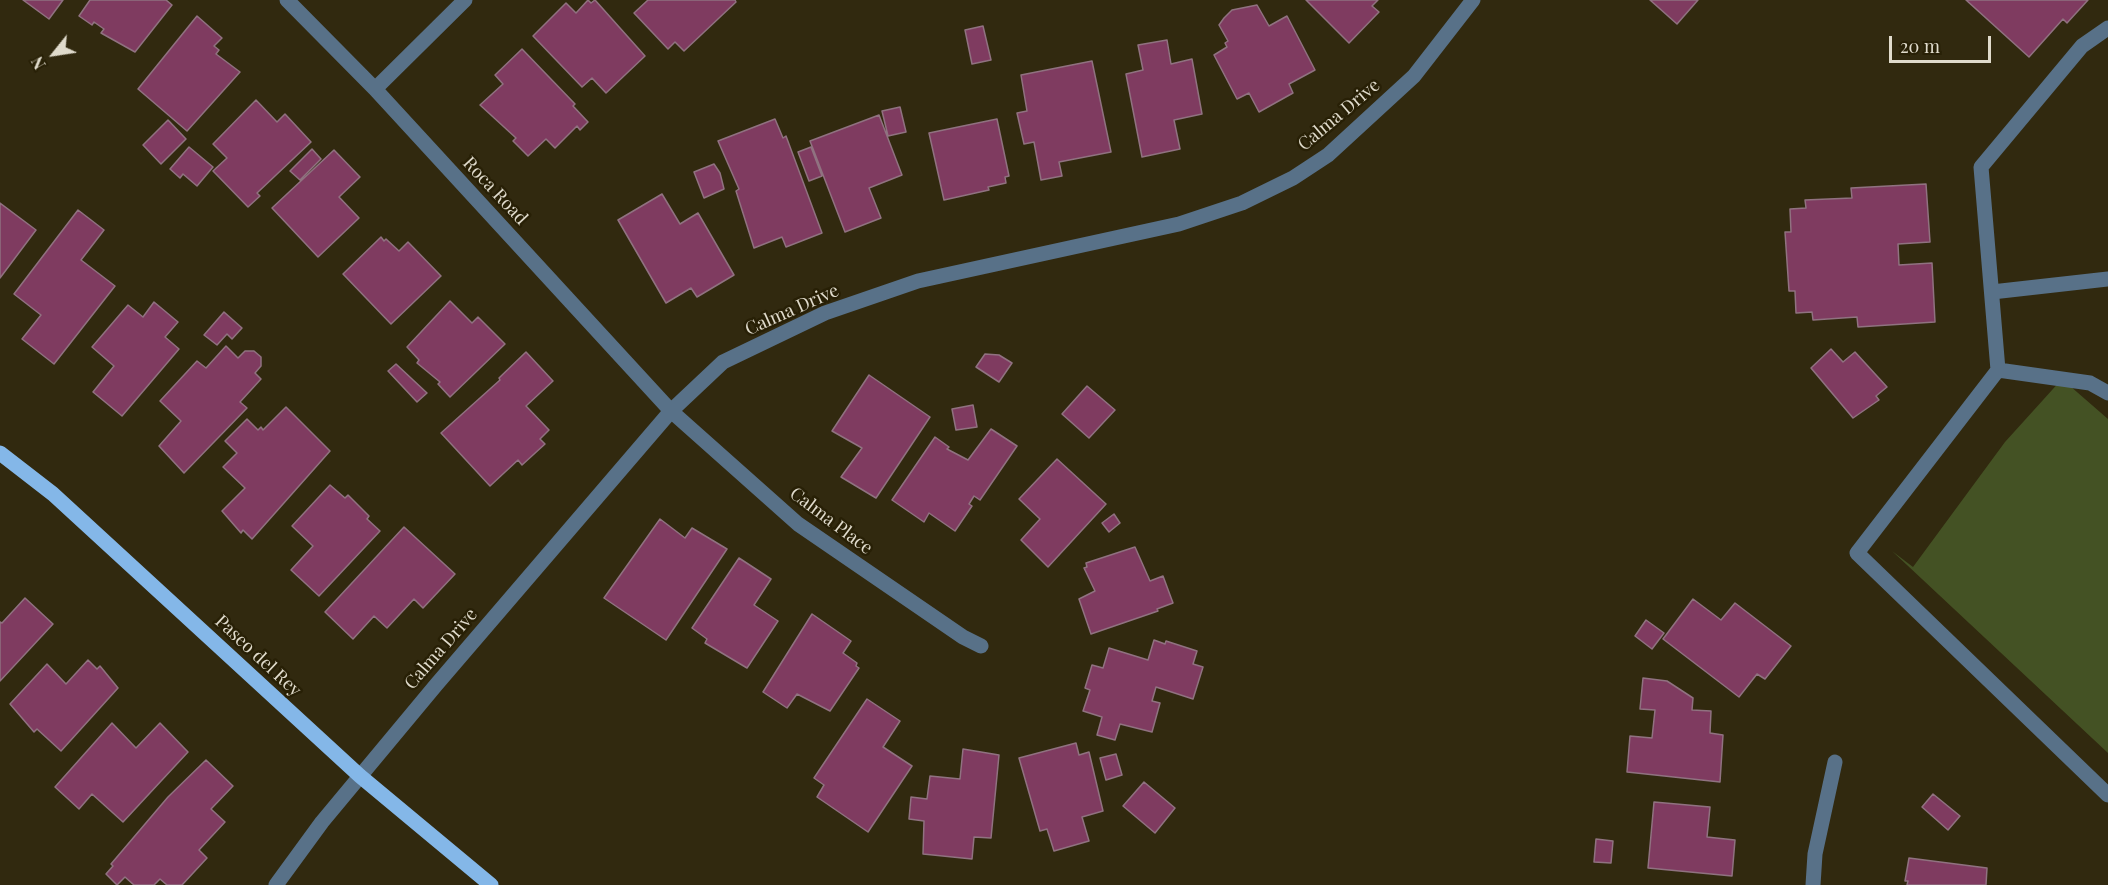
<!DOCTYPE html>
<html>
<head>
<meta charset="utf-8">
<style>
	body { margin:0 }
	#map { position:relative; width:2108px; height:885px; overflow:hidden; background:#31290f; font-family:"Playfair Display",serif }
	canvas { display:block }
	.north { position:absolute; left:24px; top:24px; width:60px; height:60px; -webkit-text-stroke:4px #282006; paint-order:stroke; rotate:240deg; font-size:16px; font-weight:700; line-height:24px; text-align:center; color:#e0dbcc }
	.north::after { content:''; display:block; margin:auto; width:21px; height:27px; background:#e0dbcc; clip-path:polygon(50% 0,100% 100%,50% 72%,0 100%) }
	.scale { position:absolute; left:1889px; top:36px; width:102px; height:27px; box-sizing:border-box; border:3px solid #e0dbcc; border-top:0; padding-left:8px; font-size:18px; line-height:21px; white-space:nowrap; color:#e0dbcc; -webkit-text-stroke:4px #282006; paint-order:stroke }
</style>
</head>
<body>
<div id="map">
<canvas width="2108" height="885"></canvas>
<div class="north">N</div>
<div class="scale">20 m</div>
</div>
<script>
const ctx = document.querySelector('canvas').getContext('2d');
ctx.lineJoin = 'round';
function fill(path, color) { ctx.fillStyle = color; ctx.fill(path, 'evenodd'); }
function stroke(path, color, width, dash) { ctx.strokeStyle = color; ctx.lineWidth = width; ctx.lineCap = dash ? 'butt' : 'round'; ctx.setLineDash(dash || []); ctx.stroke(path); }
function label(font, color, halo, rows, align = 'center') {
  ctx.font = font + ' "Playfair Display",serif'; ctx.lineWidth = 5; ctx.setLineDash([]); ctx.textBaseline = 'middle'; ctx.strokeStyle = halo; ctx.fillStyle = color; for (const [text, x, y, turn = 0] of rows) {
    ctx.save(); ctx.translate(x, y); ctx.rotate((+turn || 0) * Math.PI / 180); ctx.textAlign = isNaN(turn) ? turn : align; if (halo) ctx.strokeText(text, 0, 0); ctx.fillText(text, 0, 0); ctx.restore();
  }
}
fill(new Path2D(`
	M2062,379L2108,419V753L1892,551L1913,567L2005,442Z`), '#445224');
const building = new Path2D(`
	M23,0H63L49,19Z
	M90,0H166L172,5L135,52L101,33L104,29L94,22L92,25L79,16Z
	M588,0L591,3L595,0L645,56L606,93L592,78L582,87L533,36L566,3L576,13Z
	M648,0H735L736,2L684,51L675,42L668,49L634,13Z
	M1306,0H1378L1372,6L1379,12L1349,43Z
	M1650,0H1698L1677,24Z
	M1966,0H2088L2067,23L2063,19L2029,57Z
	M1257,5L1269,26L1287,16L1315,70L1289,84L1293,93L1259,112L1249,93L1237,99L1214,55L1227,47L1225,43L1228,41L1219,25L1224,18L1232,10Z
	M197,16L222,38L214,46L219,50L216,54L240,72L187,131L138,89Z
	M983,26L991,60L972,64L965,30Z
	M1167,40L1171,64L1192,59L1202,114L1174,120L1180,149L1142,157L1126,74L1143,70L1138,45Z
	M522,49L575,104L573,106L588,122L580,130L577,126L555,148L546,139L528,156L513,141L516,138L480,105L503,84L495,75Z
	M1092,61L1111,152L1059,162L1062,176L1041,180L1034,142L1024,144L1017,113L1027,111L1021,75Z
	M256,100L277,122L285,114L311,142L257,193L260,196L248,207L213,171L227,158L213,144Z
	M900,107L906,132L888,136L882,111Z
	M879,115L902,175L869,188L881,218L845,232L810,141Z
	M775,119L783,138L786,136L822,233L786,247L782,237L754,248L736,191L739,189L718,141Z
	M997,119L1009,176L1005,177L1006,183L988,187L989,190L944,200L929,133Z
	M168,120L186,139L161,164L143,145Z
	M189,147L213,167L197,186L183,174L180,178L170,169Z
	M811,147L822,176L809,181L798,152Z
	M312,149L321,159L300,180L290,171Z
	M334,150L360,177L339,197L359,218L318,257L272,208Z
	M714,164L720,173L724,189L704,198L694,172Z
	M1926,184L1930,242L1898,244L1899,265L1932,263L1935,322L1858,327L1857,317L1813,320L1812,312L1796,313L1795,291H1789L1785,232H1791L1790,209L1806,208L1805,200L1852,198L1851,188Z
	M662,194L680,224L698,213L734,275L697,297L691,288L666,303L618,220Z
	M0,203L36,230L0,278Z
	M78,210L104,230L81,260L115,286L54,364L22,339L41,315L14,294Z
	M381,237L384,241L386,239L399,251L408,242L441,276L391,324L343,274Z
	M450,301L472,323L478,317L505,344L450,397L438,384L440,382L417,363L419,360L407,347Z
	M154,302L178,322L165,337L179,349L122,416L93,392L114,366L92,347L128,305L143,317Z
	M224,312L242,328L232,339L227,334L217,345L204,335Z
	M226,346L238,358L245,351H254L261,357V366L255,373L261,379L240,402L247,408L184,473L159,446L181,421L160,401L197,361L206,368Z
	M1831,349L1843,362L1855,352L1887,387L1876,396L1879,400L1853,418L1811,368Z
	M526,352L553,381L526,406L549,430L540,439L545,444L522,465L518,460L490,486L441,433L500,380L499,378Z
	M985,354L999,355L1012,363L999,382L976,367Z
	M396,364L427,393L417,402L388,371Z
	M869,375L930,417L876,498L841,477L862,448L832,431Z
	M1087,386L1115,410L1089,438L1062,414Z
	M973,405L977,427L956,430L952,409Z
	M286,407L330,451L252,539L243,530L241,533L222,511L245,488L223,467L237,453L225,441L247,419L258,430L261,427L263,430Z
	M991,429L1017,446L980,500L974,496L969,504L972,506L955,531L929,513L924,522L892,500L935,437L949,447L947,449L968,460Z
	M1057,459L1106,504L1048,567L1021,540L1040,519L1019,499Z
	M330,485L345,498L348,495L369,516L367,519L380,531L319,596L291,570L313,546L292,526Z
	M1114,514L1120,523L1109,532L1102,523Z
	M660,519L685,538L692,528L727,549L666,640L604,598Z
	M404,527L455,574L423,608L414,599L387,628L374,616L353,639L325,612Z
	M1135,547L1150,581L1163,576L1173,603L1157,609L1158,611L1091,634L1079,599L1095,591L1084,568L1087,567L1086,563Z
	M739,558L771,579L754,605L778,621L747,668L705,643L707,639L692,628Z
	M25,598L53,624L0,681V622L2,623Z
	M1693,599L1721,620L1735,603L1791,646L1765,679L1757,674L1739,697L1663,639Z
	M812,614L851,641L843,653L857,663L856,666L859,668L830,711L797,694L787,708L763,692Z
	M1646,620L1664,633L1652,649L1635,636Z
	M1154,640L1165,644L1166,641L1197,651L1193,664L1203,667L1193,699L1156,687L1152,701L1160,703L1152,732L1120,724L1115,740L1097,735L1102,717L1083,711L1090,690L1085,688L1092,665L1103,668L1109,648L1148,660Z
	M88,660L97,669L100,666L118,688L61,751L37,729L34,732L10,704L47,664L66,684Z
	M1643,678L1667,681L1693,698L1692,710L1711,711L1710,733L1723,735L1720,782L1627,772L1630,736L1652,738L1655,710L1640,709Z
	M867,699L900,721L883,747L912,766L868,832L817,797L824,785L814,778Z
	M112,723L136,748L160,723L188,752L123,822L92,794L79,809L55,787Z
	M1076,743L1079,755L1089,752L1103,811L1082,817L1089,841L1054,851L1047,829L1040,831L1019,758Z
	M963,749L999,755L991,838L974,837L972,859L923,854L924,821L909,819L911,797L927,799L930,776L960,779Z
	M1116,754L1122,775L1106,780L1100,758Z
	M206,760L233,786L211,809L225,822L199,850L207,858L182,885H167L160,879L154,885H134L125,877L117,885L106,874L113,866L111,864L168,797Z
	M1144,782L1175,808L1155,833L1123,806Z
	M1933,794L1960,816L1948,830L1922,807Z
	M1654,802L1710,807L1707,837L1735,840L1732,876L1648,868Z
	M1596,839L1613,841L1611,863L1594,862Z
	M1909,858L1987,868L1986,885H1907L1908,881H1905Z`);
fill(building, '#7f3b60');
stroke(building, '#907280', 1.5);
stroke(new Path2D(`
	M287,0L375,89L671,411L798,524L963,637L981,646
	M2108,28L2082,46L1981,167L1998,370L1857,553L2108,795
	M375,89L465,0
	M1992,292L2108,279
	M1998,370L2090,383L2108,393
	M276,885L322,822L436,685L671,411L723,362L825,313L918,281L1179,224L1242,203L1293,178L1328,155L1414,76L1473,0
	M1813,885L1815,854L1835,762`), '#587188', 15);
stroke(new Path2D(`
	M0,453L53,494L360,776L491,885`), '#84b7e8', 15);
label('18px', '#e0dbcc', '#282006', [
	["Calma Drive",1339,115,-40],
	["Roca Road",495,191,47],
	["Calma Drive",792,310,-24],
	["Calma Place",831,521,37],
	["Calma Drive",441,649,-49],
	["Paseo del Rey",258,656,43]
]);
</script>
</body>
</html>
